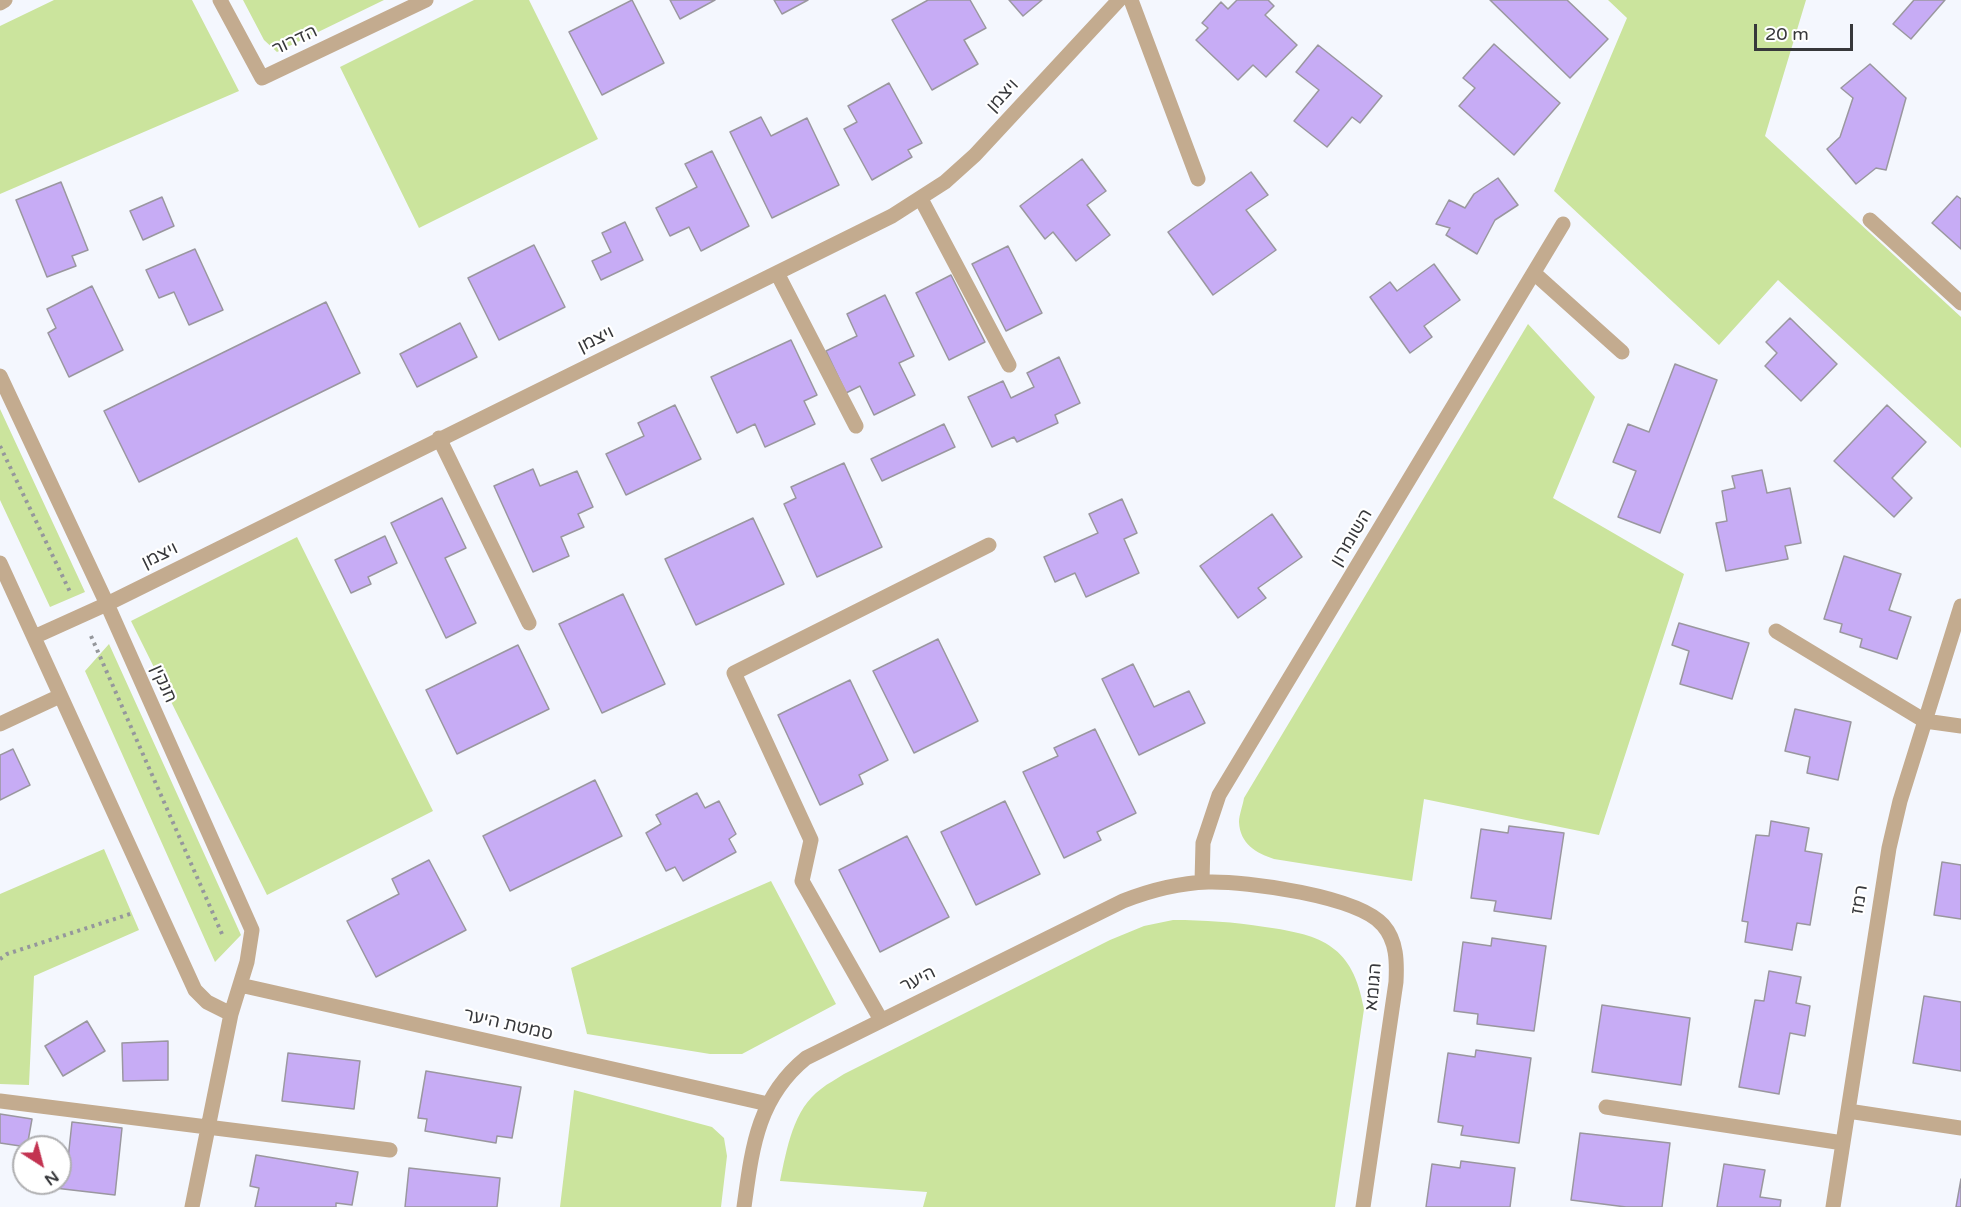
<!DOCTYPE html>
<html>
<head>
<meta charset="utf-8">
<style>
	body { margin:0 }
	#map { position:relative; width:1961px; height:1207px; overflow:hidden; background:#f4f7fe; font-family:"Varela Round",sans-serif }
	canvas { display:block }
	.north { position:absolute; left:12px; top:1135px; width:60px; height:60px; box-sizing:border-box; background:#fff; border:2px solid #afafb1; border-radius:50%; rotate:144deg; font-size:16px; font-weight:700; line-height:24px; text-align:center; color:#37383b }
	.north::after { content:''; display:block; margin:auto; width:21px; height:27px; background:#c33351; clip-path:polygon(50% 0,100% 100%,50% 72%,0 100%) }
	.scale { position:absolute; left:1754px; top:24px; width:99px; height:27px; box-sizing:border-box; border:3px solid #37383b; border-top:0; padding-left:8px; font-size:18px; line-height:21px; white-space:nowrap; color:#37383b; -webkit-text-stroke:4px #fff; paint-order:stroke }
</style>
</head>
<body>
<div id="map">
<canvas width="1961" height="1207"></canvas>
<div class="north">N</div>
<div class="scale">20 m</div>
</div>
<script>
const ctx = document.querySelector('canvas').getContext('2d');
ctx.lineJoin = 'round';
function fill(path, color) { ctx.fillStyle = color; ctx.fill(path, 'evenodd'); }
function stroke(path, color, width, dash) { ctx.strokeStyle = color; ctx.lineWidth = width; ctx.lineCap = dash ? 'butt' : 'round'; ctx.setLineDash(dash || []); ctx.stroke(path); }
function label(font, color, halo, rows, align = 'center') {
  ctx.font = font + ' "Varela Round",Heebo,sans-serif'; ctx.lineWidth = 4.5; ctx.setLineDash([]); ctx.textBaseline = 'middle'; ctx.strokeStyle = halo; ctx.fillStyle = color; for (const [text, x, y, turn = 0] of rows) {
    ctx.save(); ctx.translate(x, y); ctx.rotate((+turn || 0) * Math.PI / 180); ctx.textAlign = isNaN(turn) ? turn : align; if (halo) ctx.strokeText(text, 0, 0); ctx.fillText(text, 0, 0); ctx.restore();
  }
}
fill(new Path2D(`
	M54,0H192L239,91L0,194V26Z
	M243,0H384L277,52L264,40Z
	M474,0H529L598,139L419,228L340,67Z
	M1608,0H1806L1765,136L1961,317V448L1778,280L1719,345L1554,191L1627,18Z
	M1528,324L1595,397L1553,498L1684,574L1599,835L1424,799L1412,881L1274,859C1256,853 1240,844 1239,822C1239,815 1243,805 1244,798Z
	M0,409L85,592L50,607L0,500Z
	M297,537L433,811L267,895L131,621Z
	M109,644L241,935L215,962L85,671Z
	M104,849L139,930L34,976L29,1085L0,1084V894Z
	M771,881L836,1004L742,1054H710L587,1034L571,968Z
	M1173,920C1205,920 1233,922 1265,927C1323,935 1353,946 1364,1009L1335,1207H923L927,1192L780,1181C787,1149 793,1109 821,1089C828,1083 837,1079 844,1074L1110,940L1144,926Z
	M574,1090L712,1127L724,1138L727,1156L721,1207H560Z`), '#cbe49d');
const building = new Path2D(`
	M632,0L664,63L602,95L569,32Z
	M670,0H715L680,19Z
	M774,0H808L782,14Z
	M928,0H970L986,28L964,40L978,64L932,90L892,20Z
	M1009,0H1042L1023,16Z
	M1237,0H1268L1274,6L1265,15L1297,45L1266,77L1253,65L1238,80L1196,40L1208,28L1202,23L1221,2L1228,9Z
	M1490,0H1567L1608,39L1570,78Z
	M1914,0H1945L1911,39L1893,24Z
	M1494,44L1560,103L1514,155L1459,106L1475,88L1463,78Z
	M1318,45L1382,96L1360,123L1352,117L1327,147L1294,121L1319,90L1296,72Z
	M1870,64L1906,98L1886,170L1876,168L1856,184L1827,149L1840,137L1853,98L1841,88Z
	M889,83L922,143L908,150L912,157L872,180L844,129L857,122L848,106Z
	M761,117L771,136L807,118L839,185L772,218L730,132Z
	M712,151L749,226L701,251L689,227L670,236L656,208L697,187L685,164Z
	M1082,159L1106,191L1087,205L1110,235L1076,261L1053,232L1045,239L1020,206Z
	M1251,172L1268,195L1246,210L1276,250L1213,295L1168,232Z
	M1498,178L1518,205L1495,220L1477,254L1446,235L1450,228L1436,224L1449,200L1465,208L1474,194Z
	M61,182L88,250L72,256L76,266L47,277L16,200Z
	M1957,196L1961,199V249L1932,223Z
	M162,197L174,226L143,240L130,211Z
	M625,222L643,260L601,280L592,261L611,252L602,233Z
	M534,245L565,307L499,340L468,278Z
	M1008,246L1042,313L1006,331L972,264Z
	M195,249L223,310L189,325L174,292L159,298L146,270Z
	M1434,264L1460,300L1424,326L1432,337L1410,353L1370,297L1390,282L1397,291Z
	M951,275L985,342L949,360L916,293Z
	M92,286L123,350L69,377L48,333L56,328L47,309Z
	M885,295L914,356L899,363L915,395L874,415L860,386L846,393L826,351L857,336L847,314Z
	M326,302L360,373L139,482L104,411Z
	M1790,318L1837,364L1801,401L1765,366L1777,353L1766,342Z
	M460,323L477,357L417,387L400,354Z
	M791,340L817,395L804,401L815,424L765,447L755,424L737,433L711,377Z
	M1059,357L1080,403L1055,415L1058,423L1017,442L1014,437L992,447L968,397L1003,381L1011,398L1034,387L1027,373Z
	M1675,364L1717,380L1660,533L1618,517L1636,471L1613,462L1628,424L1649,432Z
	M675,405L701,459L626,495L606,454L644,436L638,423Z
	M1887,405L1926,442L1892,478L1912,498L1894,517L1834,461Z
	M944,424L955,447L882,481L871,459Z
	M844,463L882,547L817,577L784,504L796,498L791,487Z
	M533,469L540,486L577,471L593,507L578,514L584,527L561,537L569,556L533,572L494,486Z
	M1762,470L1767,493L1790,488L1801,543L1785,546L1788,559L1726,571L1716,523L1727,521L1722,491L1735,488L1732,476Z
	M442,498L466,548L445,558L476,623L446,638L391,523Z
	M1122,499L1137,533L1124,539L1139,573L1086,597L1075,573L1055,582L1044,557L1098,533L1089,514Z
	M1272,514L1302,557L1258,588L1266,598L1238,618L1200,566Z
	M753,518L784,584L696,625L665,559Z
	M385,536L397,563L368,577L371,584L351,593L335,560Z
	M1844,556L1901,574L1889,610L1911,617L1897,659L1860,647L1862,639L1840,632L1842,624L1824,619Z
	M623,594L665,684L602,713L559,624Z
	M1679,623L1749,643L1732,699L1680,684L1689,651L1672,645Z
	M938,639L978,721L914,753L873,671Z
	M518,645L549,709L457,754L426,690Z
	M1133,664L1154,707L1189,691L1205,723L1139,755L1102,679Z
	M850,680L888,760L859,775L863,784L820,805L778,715Z
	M1795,709L1851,722L1838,780L1807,773L1810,757L1785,751Z
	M1095,729L1136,813L1097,832L1101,840L1064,858L1023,772L1058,756L1054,748Z
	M13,749L30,785L0,800V755Z
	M595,780L622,836L510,891L483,836Z
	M697,793L705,808L719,801L736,834L729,839L736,852L683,881L675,867L666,871L646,833L661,824L656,815Z
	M1005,801L1040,874L976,905L941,832Z
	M1771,821L1809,828L1805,851L1822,854L1810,925L1797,923L1792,950L1745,942L1748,922L1742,921L1756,835L1769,836Z
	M1509,826L1564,833L1551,919L1494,911L1496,901L1471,898L1481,829L1508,833Z
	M907,836L949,917L880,952L839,870Z
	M429,860L466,930L376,977L347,921L399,894L392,879Z
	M1942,862L1961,865V919L1934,915Z
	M1492,938L1546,946L1534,1031L1477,1024L1478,1014L1454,1011L1463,942L1491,946Z
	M1769,971L1801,977L1796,1003L1810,1006L1805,1036L1790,1033L1779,1094L1739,1087L1755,1000L1764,1001Z
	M1924,996L1961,1002V1071L1913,1063Z
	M1602,1005L1690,1018L1681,1085L1592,1072Z
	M87,1021L105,1051L63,1076L45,1046Z
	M168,1041V1080L123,1081L122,1043Z
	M1476,1050L1531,1058L1519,1143L1461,1135L1463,1126L1438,1122L1448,1053L1475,1057Z
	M288,1053L360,1061L354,1109L282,1101Z
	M426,1071L521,1087L512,1138L497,1136L496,1143L425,1131L427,1119L418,1118Z
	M0,1114L32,1119L27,1147L0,1143Z
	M72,1122L122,1128L115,1195L46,1187V1183H60V1158L68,1159Z
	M1580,1133L1670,1143L1662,1207H1626L1571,1200Z
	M256,1155L358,1172L352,1205L336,1203V1207H255L259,1188L250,1186Z
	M1461,1161L1515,1168L1510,1207H1426L1432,1164L1460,1168Z
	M1724,1164L1765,1170L1760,1197L1781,1200L1780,1207H1717Z
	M409,1168L500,1178L497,1207H405Z
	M1961,1179V1207H1956Z`);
fill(building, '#c7acf5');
stroke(building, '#9a979f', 1.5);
stroke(new Path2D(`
	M0,446L71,594
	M91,636L222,934
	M0,959L7,954L133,913`), '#95979c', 4, [3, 4.5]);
stroke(new Path2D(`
	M220,0L262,78L426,0
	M1131,0L1198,179
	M0,3L5,0
	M921,199L1009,365
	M1870,220L1961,303
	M777,273L856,426
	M1534,273L1622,352
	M0,376L107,604L252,930L247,962L231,1014L192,1207
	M439,438L529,623
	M0,563L195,990L207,1002L231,1014
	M1776,631L1925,721L1961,726
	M34,637L107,604L892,216L945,182L975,155L1119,0
	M0,724L60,696
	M1202,882L1203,843L1219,795L1563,224
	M240,985L768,1104
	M881,1020L802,881L811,840L734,673L989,545
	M0,1101L390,1150
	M1606,1107L1843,1143
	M1848,1111L1961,1128
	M744,1207C752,1149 757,1098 806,1058L1123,901C1151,890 1179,883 1208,882C1247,881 1358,896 1383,925C1397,941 1397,962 1396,982L1363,1207
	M1833,1207L1889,848L1900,801L1961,606`), '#c3ab8f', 15);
label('18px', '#37383b', '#fff', [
	["הדרור",295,41,-25],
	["ויצמן",1003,96,-47],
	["ויצמן",596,340,-26],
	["השומרון",1352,538,-59],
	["ויצמן",160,556,-26],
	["חנקין",163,684,66],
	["רמז",1860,900,-81],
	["היער",918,980,-26],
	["הגומא",1374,987,-85],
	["סמטת היער",508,1025,13]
]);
</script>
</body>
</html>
